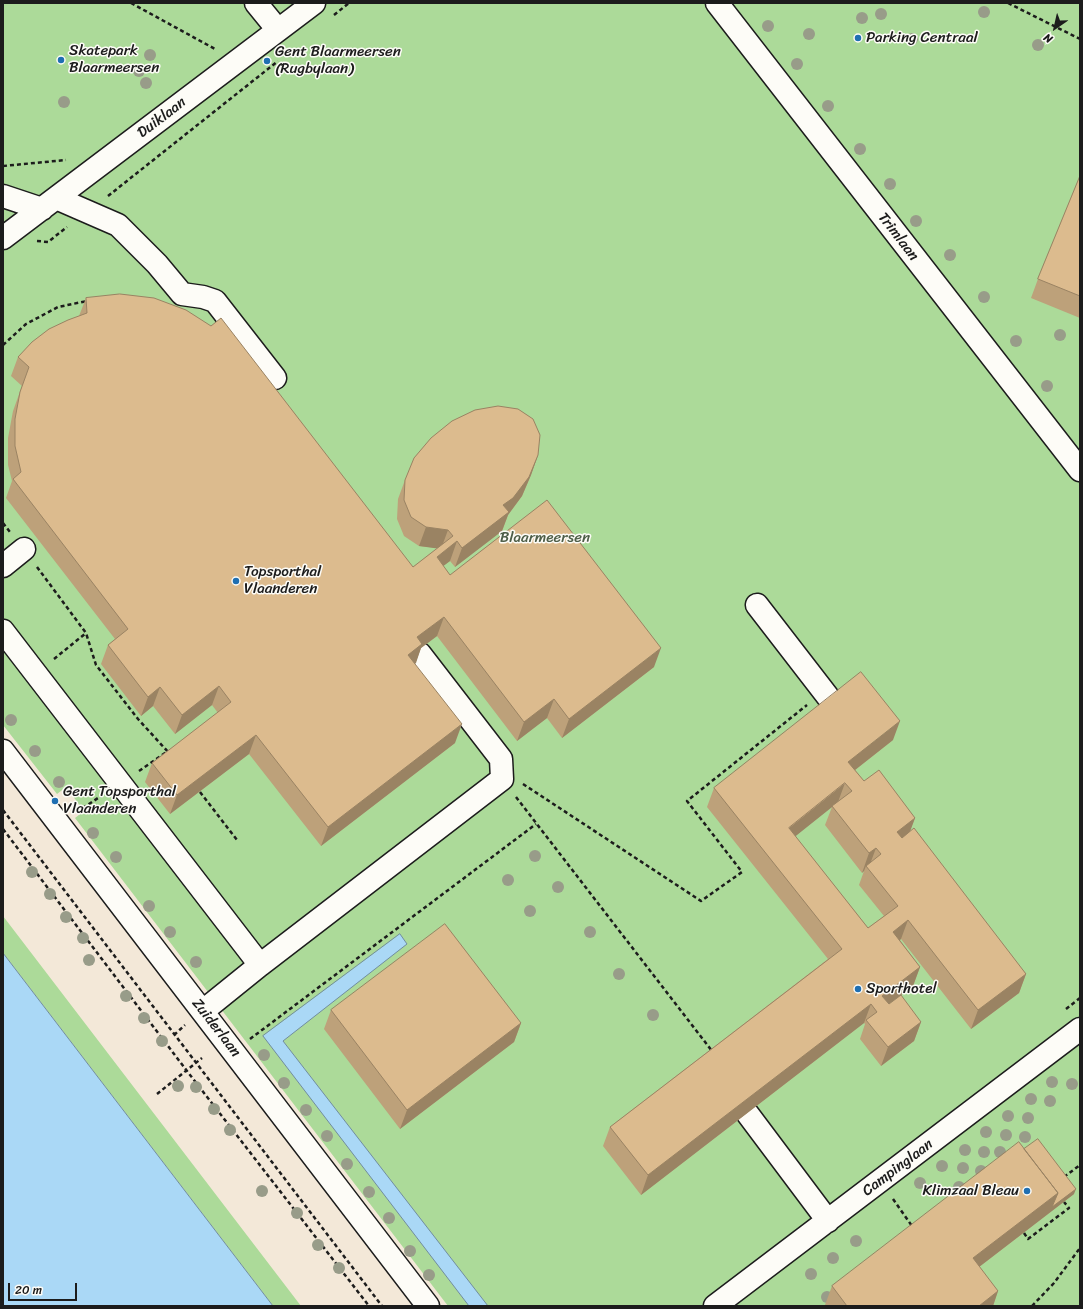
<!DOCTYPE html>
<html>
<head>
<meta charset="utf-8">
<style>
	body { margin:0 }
	#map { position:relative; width:1083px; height:1309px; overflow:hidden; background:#f3e8d8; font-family:Sriracha,sans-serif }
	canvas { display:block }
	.frame { position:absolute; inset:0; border:4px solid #1c1c1c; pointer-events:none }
	.north { position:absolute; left:1035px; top:8px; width:40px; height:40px; -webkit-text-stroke:3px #fdfcf7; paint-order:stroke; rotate:214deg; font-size:11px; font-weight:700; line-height:16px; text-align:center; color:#1c1c1c }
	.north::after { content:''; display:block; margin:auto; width:14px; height:18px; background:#1c1c1c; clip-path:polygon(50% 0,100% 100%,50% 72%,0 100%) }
	.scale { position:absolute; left:8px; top:1283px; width:69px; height:18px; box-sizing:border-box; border:2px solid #1c1c1c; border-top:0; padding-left:5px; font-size:12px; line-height:14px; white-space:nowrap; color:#1c1c1c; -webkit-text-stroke:3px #fdfcf7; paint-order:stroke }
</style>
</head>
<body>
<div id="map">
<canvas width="1083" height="1309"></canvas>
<div class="frame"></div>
<div class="north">N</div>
<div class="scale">20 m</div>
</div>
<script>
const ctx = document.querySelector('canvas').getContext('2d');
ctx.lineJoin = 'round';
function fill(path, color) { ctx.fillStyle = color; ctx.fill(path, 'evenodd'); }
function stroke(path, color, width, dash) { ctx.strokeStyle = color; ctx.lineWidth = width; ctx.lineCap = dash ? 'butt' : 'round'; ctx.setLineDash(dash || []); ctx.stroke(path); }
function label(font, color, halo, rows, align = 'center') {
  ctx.font = font + ' Sriracha,sans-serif'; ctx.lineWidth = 3; ctx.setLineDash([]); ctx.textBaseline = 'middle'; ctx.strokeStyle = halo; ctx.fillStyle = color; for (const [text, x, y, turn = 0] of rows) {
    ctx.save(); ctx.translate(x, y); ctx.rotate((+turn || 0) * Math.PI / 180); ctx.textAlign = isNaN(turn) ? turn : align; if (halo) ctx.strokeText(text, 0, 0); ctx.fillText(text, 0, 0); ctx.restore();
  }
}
fill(new Path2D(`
	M3,3H1080V1306H448L75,818L84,811L66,787L57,794L3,725Z
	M3,916L301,1306H273L3,953Z`), '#acda99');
const water = new Path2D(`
	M400,934L407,944L283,1041L488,1306H469L263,1036Z
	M3,953L273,1306H3Z`);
fill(water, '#aad8f6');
stroke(water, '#718d9f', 1);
const minor = new Path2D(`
	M256,3L278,30
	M717,3L1080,470
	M3,196L42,209
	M56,198L118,225L157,264L182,294L203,297L215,301L275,378
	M3,238L314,3
	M3,566L24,549
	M757,605L835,706
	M3,631L260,965
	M3,751L428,1306
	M203,1011L260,965L502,779L501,759L420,654
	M747,1113L828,1221
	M715,1306L1080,1029`);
stroke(minor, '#1c1c1c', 25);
stroke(new Path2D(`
	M131,3L215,49
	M1008,3L1080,39
	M334,15L349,3
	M3,166L66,160
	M108,196L278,61
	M37,241L48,242L67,227
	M3,345L26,324L58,307L87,301
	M3,523L10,532
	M37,567L86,633L96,665L138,719L169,753
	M54,659L86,633
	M139,771L168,751
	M523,784L701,901L742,872L687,801L807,705
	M200,792L237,840
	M516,797L712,1051
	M3,810L382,1306
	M77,812L101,796
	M3,829L187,1071L369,1306
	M1066,1009L1080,998
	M174,1035L185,1025
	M250,1039L536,824
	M157,1094L202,1058
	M1064,1177L1080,1165
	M893,1199L912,1226
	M1024,1233L1028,1239L1069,1208L1064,1202
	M1032,1306L1054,1283L1080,1248`), '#1c1c1c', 2.5, [4, 3]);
stroke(minor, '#fdfcf7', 22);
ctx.fillStyle = '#989c89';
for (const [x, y] of [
	[984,12],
	[881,14],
	[862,18],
	[768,26],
	[809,34],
	[912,39],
	[1038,45],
	[150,55],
	[797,64],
	[139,71],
	[146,83],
	[64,102],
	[828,106],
	[860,149],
	[890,184],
	[916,221],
	[950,255],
	[984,297],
	[1060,335],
	[1016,341],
	[1047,386],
	[11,720],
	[35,751],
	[59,782],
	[93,833],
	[535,856],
	[116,857],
	[32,872],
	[508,880],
	[558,887],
	[50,894],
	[149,906],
	[530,911],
	[66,917],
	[170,932],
	[590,932],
	[83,938],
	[89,960],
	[196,962],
	[619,974],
	[126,996],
	[653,1015],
	[144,1018],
	[162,1041],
	[264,1055],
	[1052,1082],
	[284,1083],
	[1072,1084],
	[178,1086],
	[196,1087],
	[1031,1099],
	[1050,1101],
	[214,1109],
	[306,1110],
	[1008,1116],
	[1028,1118],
	[230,1130],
	[986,1132],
	[1006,1135],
	[327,1136],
	[1025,1137],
	[965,1150],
	[984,1152],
	[1000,1152],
	[347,1164],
	[942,1166],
	[963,1168],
	[981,1171],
	[920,1183],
	[959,1187],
	[262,1191],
	[369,1192],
	[297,1213],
	[389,1218],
	[856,1241],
	[318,1245],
	[410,1251],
	[833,1258],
	[339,1268],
	[811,1274],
	[429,1275],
	[827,1297]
]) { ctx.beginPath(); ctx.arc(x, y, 6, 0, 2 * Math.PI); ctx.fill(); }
fill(new Path2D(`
	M1080,176V318L1031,298L1038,279Z
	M86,298L413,567L438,548L419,546L404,536L397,519L398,499L405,480L538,455L531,475L522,496L508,515L502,531L455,567L450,561L443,566L450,575L654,667L562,738L547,718L517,741L437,636L421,648L415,664L455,743L321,846L249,754L170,814L145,782L152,763L218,713L212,705L175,734L153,706L141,716L101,664L108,645L115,639L6,498L12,481L8,465V438L13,411L22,386L11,376L18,357L79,316Z
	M893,740L855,770L864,781L915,818L910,831L1026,974L1019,993L971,1029L901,939L900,940L920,967L913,986L889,1004L921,1022L914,1041L881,1066L860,1039L865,1024L864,1023L641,1195L603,1146L610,1127L828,959L707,807L714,788ZM832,807L825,825L862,873L864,871L859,885L884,916L868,928L795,836Z
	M331,1010L521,1023L514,1042L400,1129L324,1029Z
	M1024,1149L1074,1194L979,1267L998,1291L993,1306H826L825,1305L832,1286Z`), '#bda17a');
fill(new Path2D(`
	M538,455L531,475L522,496L508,515L502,531L455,567L462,548L503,505Z
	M426,527L448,530L441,549L419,546Z
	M457,541L450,561L430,576L437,557Z
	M444,617L437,636L421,648L416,663L401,674L408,655L417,637Z
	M661,648L654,667L562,738L569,719Z
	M219,686L212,705L175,734L182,715Z
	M160,687L153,706L141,716L148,697Z
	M554,699L547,718L517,741L524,722Z
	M900,721L893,740L841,781L848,762Z
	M462,724L455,743L321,846L328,827Z
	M256,735L249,754L170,814L177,795Z
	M845,783L838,802L832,806V807L782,847L789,828Z
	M915,818L908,837L890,851L897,832Z
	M876,848L869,867L866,866L864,871L862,873L869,853Z
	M908,920L901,939L886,951L893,932Z
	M920,967L913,986L877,1013L882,996Z
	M1026,974L1019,993L971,1029L978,1010Z
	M871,1004L864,1023L641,1195L648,1175Z
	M921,1022L914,1041L881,1066L888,1047Z
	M521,1023L514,1042L400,1129L407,1110Z
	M1076,1189L1074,1194L966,1277L973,1258L1058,1193Z
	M998,1291L993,1306H979Z`), '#9a8363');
const building = new Path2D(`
	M1080,176V296L1038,279Z
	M120,294L154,298L186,310L211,326L221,318L413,567L453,536L448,530L426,527L411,517L404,500L405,480L414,458L431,438L452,421L475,410L498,406L518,409L533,419L540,435L538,455L529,477L513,498L503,505L509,512L462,548L457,541L437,557L450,575L547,500L661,648L569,719L554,699L524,722L444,617L417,637L422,644L408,655L462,724L328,827L256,735L177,795L152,763L231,702L219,686L182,715L160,687L148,697L108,645L128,629L13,479L21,472L15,446V419L20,392L29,367L18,357L32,342L49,329L68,320L87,313L86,298Z
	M861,672L900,721L848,762L864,781L879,770L915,818L897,832L902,838L914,828L1026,974L978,1010L908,920L893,932L920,967L882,996L889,1004L901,995L921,1022L888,1047L866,1020L877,1012L871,1004L648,1175L610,1127L842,949L714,788ZM845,783L852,791L832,806L869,853L876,848L881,854L866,866L898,906L868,928L789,828Z
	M445,924L521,1023L407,1110L331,1010Z
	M1038,1139L1076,1189L1052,1207L1058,1193L1024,1149Z
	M1019,1142L1058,1193L973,1258L998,1291L979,1306H847L832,1286Z`);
fill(building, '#dcbb8e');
stroke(building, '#9a8363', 1);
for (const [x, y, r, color] of [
	[858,38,4,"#1f6fb2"],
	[61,60,4,"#1f6fb2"],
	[267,61,4,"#1f6fb2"],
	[236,581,4,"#1f6fb2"],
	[55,801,4,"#1f6fb2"],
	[858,989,4,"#1f6fb2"],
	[1027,1191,4,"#1f6fb2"]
]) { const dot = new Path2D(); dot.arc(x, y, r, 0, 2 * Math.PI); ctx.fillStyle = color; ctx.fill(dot); stroke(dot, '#fdfcf7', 1.5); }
label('15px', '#1c1c1c', '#fdfcf7', [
	["Parking Centraal",866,38],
	["Skatepark",69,51],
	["Blaarmeersen",69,68],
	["Gent Blaarmeersen",275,52],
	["(Rugbylaan)",275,69],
	["Topsporthal",244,572],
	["Vlaanderen",244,589],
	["Gent Topsporthal",63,792],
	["Vlaanderen",63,809],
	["Sporthotel",866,989],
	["Klimzaal Bleau",1019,1191,"right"]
], 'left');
label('15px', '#1c1c1c', '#fdfcf7', [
	["Duiklaan",162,118,-37],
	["Trimlaan",898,237,52],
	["Zuiderlaan",216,1028,52],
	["Campinglaan",898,1168,-37]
]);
label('15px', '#4e5e48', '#fdfcf7', [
	["Blaarmeersen",545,538]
]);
</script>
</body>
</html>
